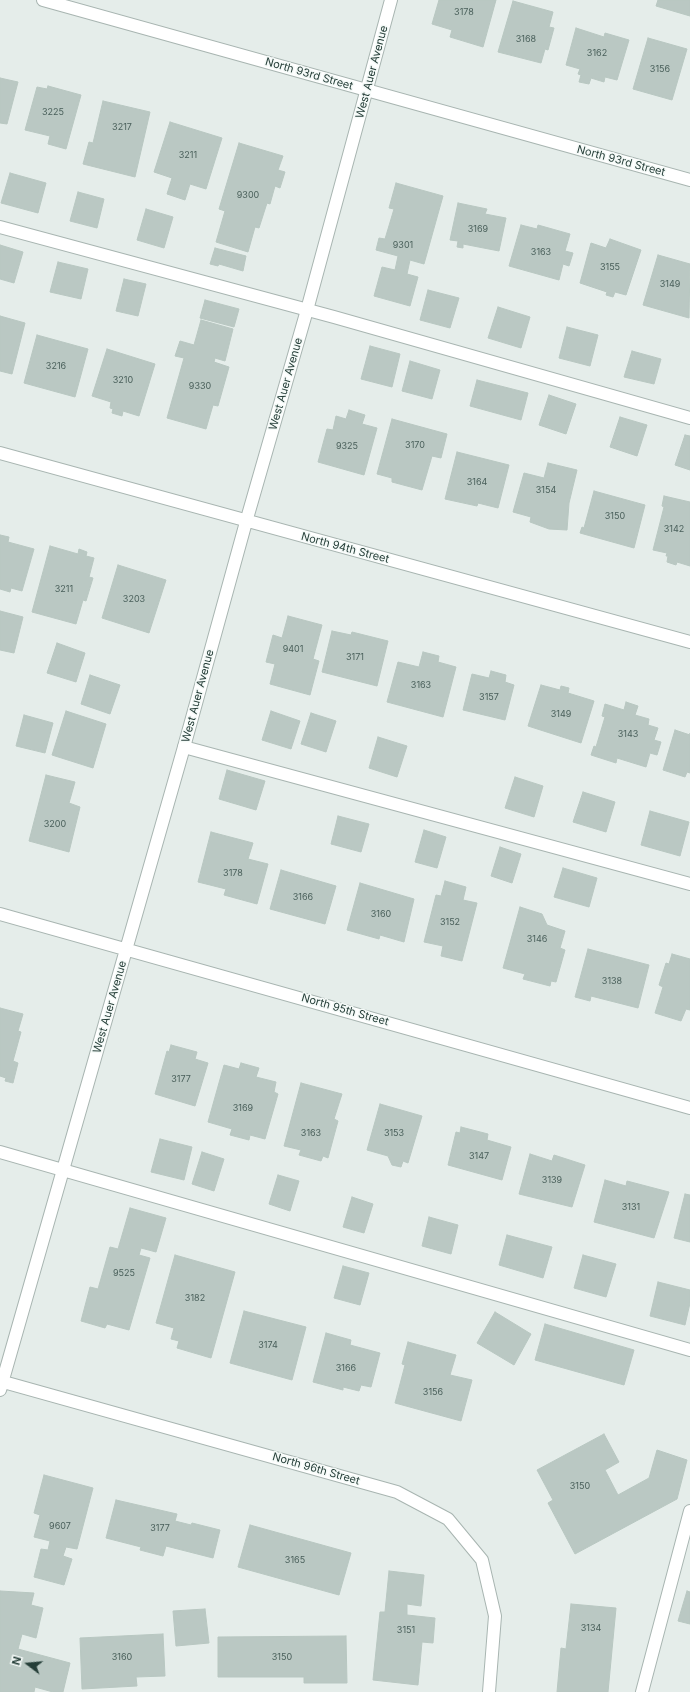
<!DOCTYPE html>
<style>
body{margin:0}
#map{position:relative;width:690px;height:1692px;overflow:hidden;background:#e5edea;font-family:Inter,sans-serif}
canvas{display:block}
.north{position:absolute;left:8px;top:1644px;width:40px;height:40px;-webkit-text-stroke:3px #f5faf8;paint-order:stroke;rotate:286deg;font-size:11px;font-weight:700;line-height:16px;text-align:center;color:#253e38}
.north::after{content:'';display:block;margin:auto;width:14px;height:18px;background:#253e38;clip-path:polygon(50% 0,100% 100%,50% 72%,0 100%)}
</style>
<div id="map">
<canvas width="690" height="1692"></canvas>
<div class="north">N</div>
</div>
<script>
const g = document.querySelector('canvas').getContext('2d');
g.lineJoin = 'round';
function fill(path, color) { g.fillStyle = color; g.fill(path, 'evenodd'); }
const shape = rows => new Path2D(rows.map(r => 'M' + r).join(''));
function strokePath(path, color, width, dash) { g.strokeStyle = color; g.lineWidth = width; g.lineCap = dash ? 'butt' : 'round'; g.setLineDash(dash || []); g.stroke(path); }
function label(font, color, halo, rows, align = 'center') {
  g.font = font + ' Inter,sans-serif'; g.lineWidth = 3; g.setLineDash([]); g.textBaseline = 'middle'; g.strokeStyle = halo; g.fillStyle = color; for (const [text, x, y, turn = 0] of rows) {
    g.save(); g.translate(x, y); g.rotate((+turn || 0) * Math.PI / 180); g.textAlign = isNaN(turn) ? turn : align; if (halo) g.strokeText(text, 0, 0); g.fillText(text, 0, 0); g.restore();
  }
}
const building = shape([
 [439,0,496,0,483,47,450,37,452,30,432,24,439,0],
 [658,0,690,0,690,16,656,6,658,0],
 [513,1,553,12,549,27,554,28,548,50,545,49,541,63,498,52,513,1],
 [576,28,604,37,605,33,629,40,617,80,605,77,604,82,591,78,589,84,579,82,581,75,578,74,580,69,566,65,576,28],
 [648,38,687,49,672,100,633,89,648,38],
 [0,78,18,82,7,124,0,123,0,78],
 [48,86,81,95,66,149,48,144,50,136,25,130,37,87,47,89,48,86],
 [103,101,150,112,135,177,83,164,89,142,93,143,103,101],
 [170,122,222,138,206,189,190,184,185,200,167,194,172,178,154,172,170,122],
 [239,143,283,156,278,170,285,172,280,188,275,186,270,204,267,203,259,228,255,227,248,252,216,242,225,211,219,209,239,143],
 [10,173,46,183,38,213,1,203,10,173],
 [396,183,443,196,424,264,410,260,407,274,418,277,410,306,374,296,382,267,395,270,398,256,376,250,379,238,385,239,394,209,389,208,396,183],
 [78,192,104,199,97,228,70,221,78,192],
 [458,203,487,209,485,214,506,218,499,251,463,244,463,248,457,247,458,241,450,240,458,203],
 [146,209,173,217,164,248,137,240,146,209],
 [521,225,537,229,538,225,570,234,565,251,573,253,569,266,563,264,559,280,509,266,521,225],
 [610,239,641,250,626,295,615,292,613,297,606,295,607,292,580,283,591,243,606,248,610,239],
 [0,245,23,252,14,283,0,279,0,245],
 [215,248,246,256,243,271,219,264,218,266,210,264,215,248],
 [658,255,690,264,689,318,643,305,658,255],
 [58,262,88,269,81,299,50,292,58,262],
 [124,279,146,284,138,316,116,311,124,279],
 [428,290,459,298,450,328,420,320,428,290],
 [205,300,239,309,234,327,200,318,205,300],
 [498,307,530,317,521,348,488,338,498,307],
 [0,316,25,323,12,374,0,371,0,316],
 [201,320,233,329,225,361,215,358,214,362,229,367,218,406,213,405,206,429,167,418,184,358,175,356,180,341,194,345,201,320],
 [567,327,598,335,590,366,559,358,567,327],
 [37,335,88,349,75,397,24,383,37,335],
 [370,346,400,354,392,387,361,379,370,346],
 [107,349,155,364,139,416,123,411,122,416,112,413,113,409,110,408,111,402,92,396,107,349],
 [632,351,661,359,654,384,624,377,632,351],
 [410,361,440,370,432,399,402,391,410,361],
 [477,380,528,393,521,420,470,406,477,380],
 [549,395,576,404,566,434,539,425,549,395],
 [349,410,365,415,362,424,377,428,364,475,318,462,327,429,333,430,336,416,346,419,349,410],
 [620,417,647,425,637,456,610,447,620,417],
 [392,419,447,434,441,458,432,456,422,490,392,482,392,478,377,474,392,419],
 [685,435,690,436,690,470,675,465,685,435],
 [457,452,509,465,498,508,478,503,477,506,445,499,457,452],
 [548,463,577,470,569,503,567,530,549,529,530,522,531,517,513,512,524,473,544,478,548,463],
 [594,491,645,505,634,548,580,533,582,527,584,528,594,491],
 [664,496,690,502,690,566,677,562,676,565,667,562,668,556,666,556,667,553,653,550,664,507,662,506,664,496],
 [0,535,9,537,8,542,34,549,22,591,11,588,10,592,0,589,0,535],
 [50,546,78,554,79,549,87,552,86,556,94,558,89,577,93,578,86,601,83,600,76,624,32,612,50,546],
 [118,565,166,580,149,633,102,618,118,565],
 [0,611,23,617,14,653,0,650,0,611],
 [288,616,322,625,313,659,319,661,310,695,270,684,275,664,266,662,273,635,282,638,288,616],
 [332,631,351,635,352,632,388,641,377,686,322,672,332,631],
 [57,643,85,653,76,682,47,673,57,643],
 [423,652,439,656,438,662,456,667,443,717,387,702,398,662,419,667,423,652],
 [491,671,506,675,505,682,514,685,505,720,463,710,472,674,489,678,491,671],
 [90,675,120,685,110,714,81,704,90,675],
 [541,685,560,690,561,686,569,688,568,693,594,701,581,743,528,726,541,685],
 [626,702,638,706,635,715,649,719,648,725,658,728,654,740,661,742,657,755,650,753,646,767,617,758,616,763,591,755,594,746,596,747,605,717,602,716,605,704,624,710,626,702],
 [66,711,106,724,93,768,52,755,66,711],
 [271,711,300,721,291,749,262,740,271,711],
 [311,713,336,721,326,752,301,744,311,713],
 [24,715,53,723,45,753,16,746,24,715],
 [675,730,690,735,690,733,690,773,687,772,685,777,663,770,675,730],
 [378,737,407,746,397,777,369,768,378,737],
 [227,770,265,781,256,810,219,799,227,770],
 [46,775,75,782,69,803,80,807,69,852,29,841,46,775],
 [515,777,543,786,534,817,505,808,515,777],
 [583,792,615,802,606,832,573,822,583,792],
 [650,811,689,822,680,856,641,845,650,811],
 [338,816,369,824,361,852,331,844,338,816],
 [424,830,446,837,437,868,415,862,424,830],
 [211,832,253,843,248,859,268,864,257,904,224,895,226,889,198,882,211,832],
 [500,847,521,854,512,883,491,876,500,847],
 [563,868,597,878,589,907,554,897,563,868],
 [281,870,336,886,325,924,270,909,281,870],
 [445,881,466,887,463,900,477,903,462,961,441,956,443,946,424,942,436,895,441,896,445,881],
 [360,883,414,899,404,942,380,935,379,939,347,930,360,883],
 [520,907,542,914,547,925,565,931,560,948,565,950,556,982,551,981,550,986,523,979,525,974,503,968,520,907],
 [588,949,649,965,638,1008,591,996,590,1001,575,997,588,949],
 [672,954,690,959,690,1010,686,1009,681,1021,655,1013,663,987,659,985,666,963,669,964,672,954],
 [0,1008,23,1014,18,1031,21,1032,13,1061,18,1063,13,1083,5,1081,6,1078,0,1076,0,1008],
 [171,1045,197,1052,195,1059,208,1063,195,1106,155,1094,167,1051,169,1052,171,1045],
 [241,1063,259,1068,256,1077,276,1082,274,1092,278,1094,265,1139,250,1135,249,1140,230,1135,232,1129,208,1122,224,1065,239,1069,241,1063],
 [301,1083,342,1094,334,1119,338,1121,328,1158,323,1156,321,1161,299,1155,301,1150,284,1146,301,1083],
 [380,1104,422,1116,408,1163,403,1161,401,1167,392,1165,388,1156,367,1150,380,1104],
 [461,1127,488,1134,487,1140,511,1147,502,1180,448,1165,456,1132,460,1133,461,1127],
 [160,1139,192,1147,184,1180,151,1172,160,1139],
 [202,1152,224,1159,214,1191,192,1184,202,1152],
 [530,1154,552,1161,554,1155,585,1165,572,1207,519,1194,530,1154],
 [278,1175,299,1181,290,1211,269,1204,278,1175],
 [605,1180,626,1186,627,1181,669,1192,654,1238,594,1222,605,1180],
 [685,1194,690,1195,690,1242,674,1238,685,1194],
 [352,1197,373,1204,364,1233,343,1227,352,1197],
 [130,1208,166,1218,156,1252,141,1248,139,1255,150,1258,129,1330,107,1324,105,1328,81,1321,90,1287,98,1289,110,1247,118,1249,130,1208],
 [429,1217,458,1225,451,1254,422,1246,429,1217],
 [507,1235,552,1247,543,1278,499,1265,507,1235],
 [175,1255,235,1272,211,1358,177,1348,179,1341,171,1339,174,1328,156,1323,175,1255],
 [583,1255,616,1264,606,1297,574,1288,583,1255],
 [343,1266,369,1273,360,1305,334,1298,343,1266],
 [658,1282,690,1290,690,1303,685,1325,650,1316,658,1282],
 [244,1311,306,1327,292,1380,230,1363,244,1311],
 [495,1312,531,1334,514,1365,477,1343,495,1312],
 [545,1324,634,1350,624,1385,535,1360,545,1324],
 [326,1333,351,1340,350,1345,380,1353,371,1387,361,1385,359,1391,343,1387,343,1390,313,1382,326,1333],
 [408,1342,456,1355,450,1375,472,1380,461,1421,395,1403,405,1365,402,1364,408,1342],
 [604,1434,619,1462,605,1470,618,1495,649,1478,657,1450,687,1460,677,1499,575,1554,548,1503,553,1500,537,1470,604,1434],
 [44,1475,93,1488,77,1549,66,1547,63,1556,72,1559,64,1585,34,1577,41,1549,48,1550,50,1541,34,1537,40,1515,34,1513,44,1475],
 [116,1500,177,1514,175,1521,191,1525,192,1523,220,1530,213,1558,166,1546,163,1556,140,1550,141,1547,106,1538,116,1500],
 [250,1525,351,1553,339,1595,238,1567,250,1525],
 [389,1571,424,1575,421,1606,407,1604,407,1615,435,1618,433,1643,422,1642,418,1685,373,1680,380,1612,385,1612,389,1571],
 [0,1591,34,1593,31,1605,43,1608,36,1638,22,1634,18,1649,70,1663,63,1692,53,1692,35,1687,34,1692,0,1692,0,1591],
 [687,1591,690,1592,690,1624,678,1621,687,1591],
 [571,1604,616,1608,608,1692,557,1692,561,1648,566,1649,571,1604],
 [205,1609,209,1643,176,1646,173,1611,205,1609],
 [163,1634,165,1676,136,1677,137,1686,82,1689,80,1638,163,1634],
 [346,1636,347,1683,304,1683,304,1677,218,1677,218,1637,346,1636]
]);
fill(building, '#bac8c3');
strokePath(building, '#b8c7c1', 1);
const lane = shape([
 [0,227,334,317,690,418],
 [184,747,690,884],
 [0,1152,690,1350],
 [642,1692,690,1511]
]);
const street = shape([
 [43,0,690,180],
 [0,453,690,642],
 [0,914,690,1108],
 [0,1381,397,1492,448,1519,482,1560,495,1616,489,1692],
 [0,1390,184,747,246,522,307,310,391,0]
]);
strokePath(lane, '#a8b5b1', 14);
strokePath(street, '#a8b5b1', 14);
strokePath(lane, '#fff', 12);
strokePath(street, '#fff', 12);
label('9px', '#4a605b', null, [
 ["3178",464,12],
 ["3168",526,39],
 ["3162",597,53],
 ["3156",660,69],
 ["3225",53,112],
 ["3217",122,127],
 ["3211",188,155],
 ["9300",248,195],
 ["3169",478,229],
 ["9301",403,245],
 ["3163",541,252],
 ["3155",610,267],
 ["3149",670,284],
 ["3216",56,366],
 ["3210",123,380],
 ["9330",200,386],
 ["3170",415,445],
 ["9325",347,446],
 ["3164",477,482],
 ["3154",546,490],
 ["3150",615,516],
 ["3142",674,529],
 ["3211",64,589],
 ["3203",134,599],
 ["9401",293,649],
 ["3171",355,657],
 ["3163",421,685],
 ["3157",489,697],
 ["3149",561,714],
 ["3143",628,734],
 ["3200",55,824],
 ["3178",233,873],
 ["3166",303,897],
 ["3160",381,914],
 ["3152",450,922],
 ["3146",537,939],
 ["3138",612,981],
 ["3177",181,1079],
 ["3169",243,1108],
 ["3163",311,1133],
 ["3153",394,1133],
 ["3147",479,1156],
 ["3139",552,1180],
 ["3131",631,1207],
 ["9525",124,1273],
 ["3182",195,1298],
 ["3174",268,1345],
 ["3166",346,1368],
 ["3156",433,1392],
 ["3150",580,1486],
 ["9607",60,1526],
 ["3177",160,1528],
 ["3165",295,1560],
 ["3134",591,1628],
 ["3151",406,1630],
 ["3160",122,1657],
 ["3150",282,1657]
]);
label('11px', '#253e38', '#f5faf8', [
 ["West Auer Avenue",372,72,-75],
 ["North 93rd Street",309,74,16],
 ["North 93rd Street",621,161,15],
 ["West Auer Avenue",286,384,-74],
 ["North 94th Street",345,548,15],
 ["West Auer Avenue",198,696,-75],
 ["West Auer Avenue",110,1007,-74],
 ["North 95th Street",345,1010,16],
 ["North 96th Street",316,1469,16]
]);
</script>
